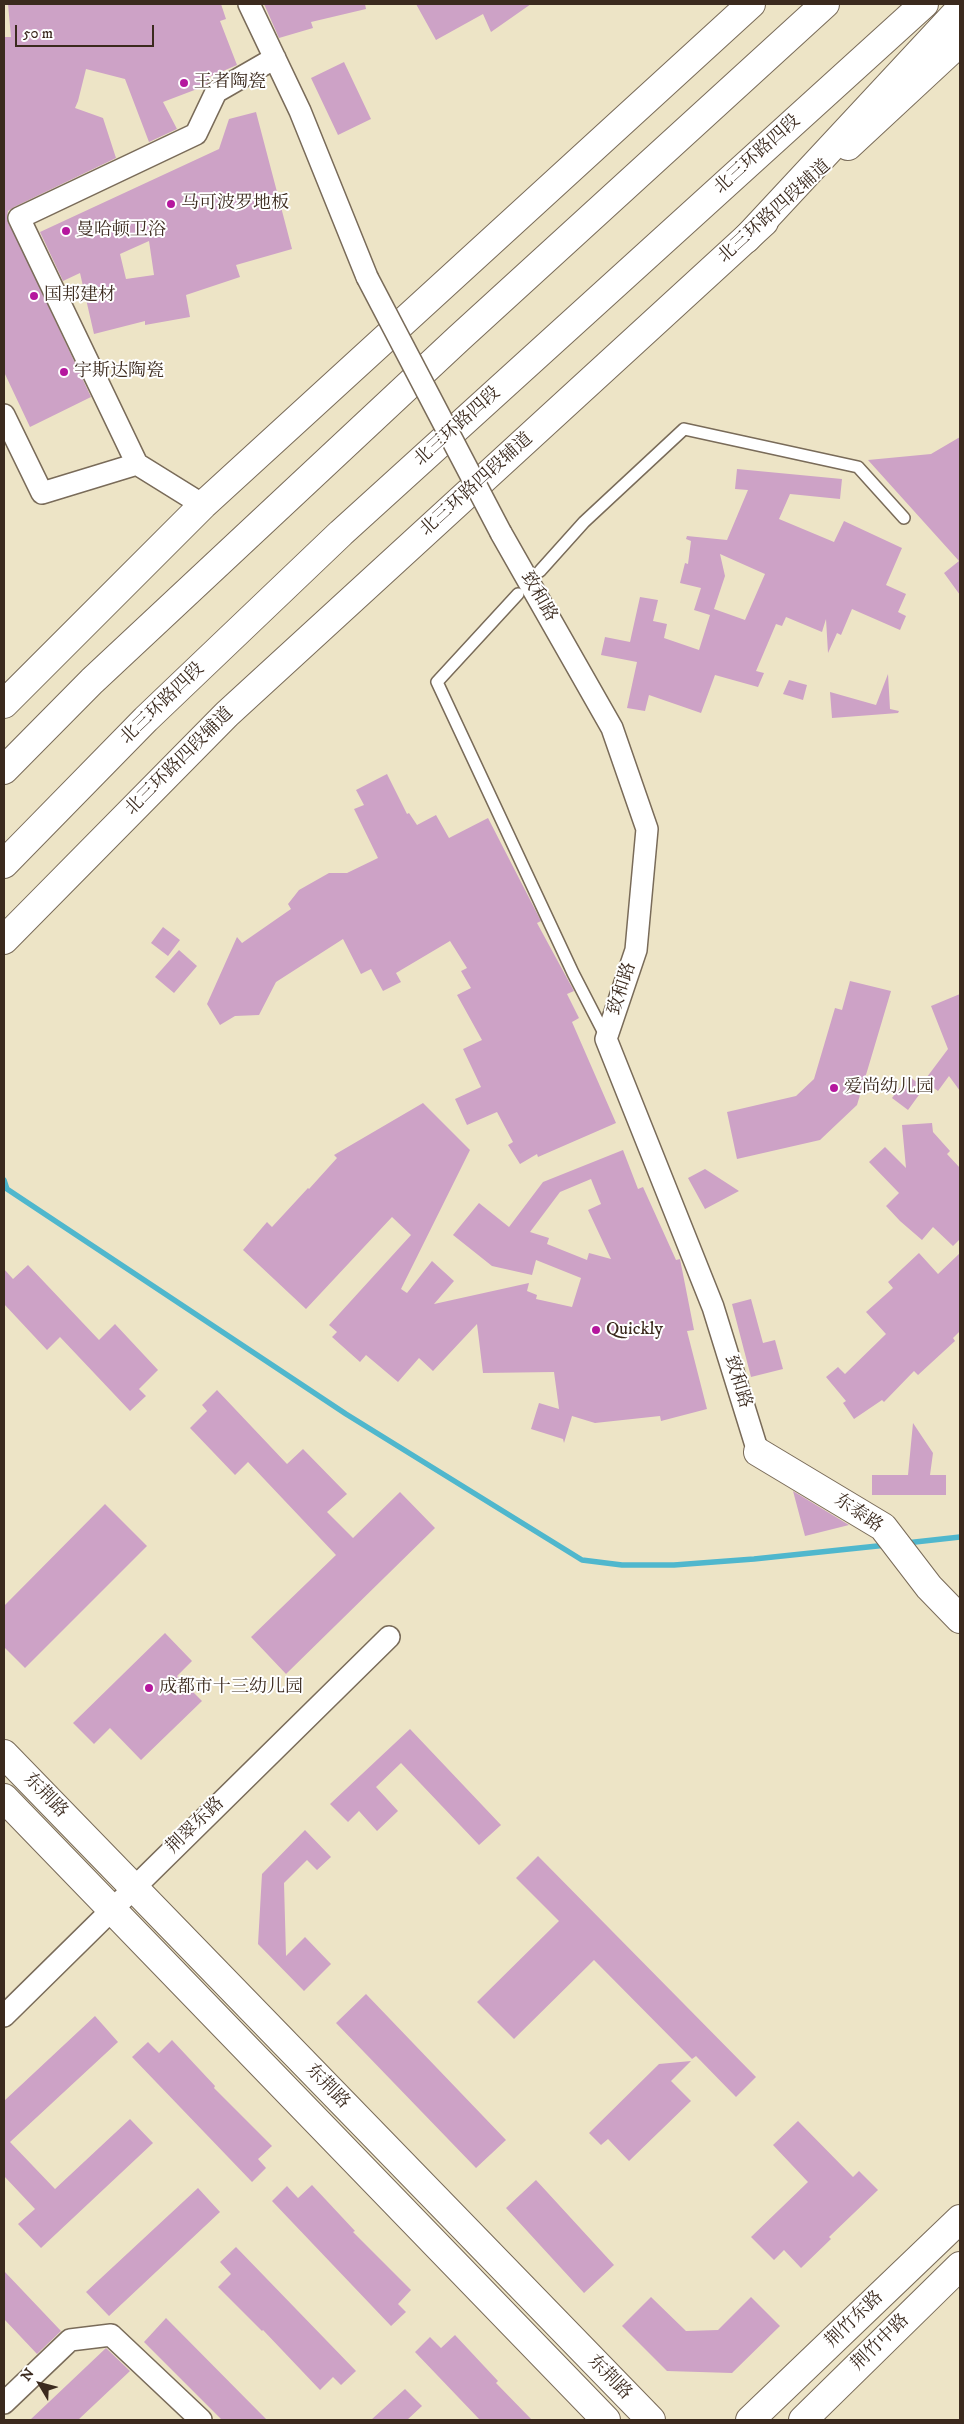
<!DOCTYPE html>
<meta charset="utf-8">
<style>
body{margin:0}
#map{position:relative;width:964px;height:2424px;overflow:hidden;background:#ede4c6;font-family:"IM FELL DW Pica",serif}
canvas{display:block}
.frame{position:absolute;inset:0;border:5px solid #3b2a1e;pointer-events:none}
.north{position:absolute;left:15px;top:2359px;width:50px;height:50px;-webkit-text-stroke:4px #fff;paint-order:stroke;rotate:307deg;font-size:14px;font-weight:700;line-height:20px;text-align:center;color:#3b2a1e}
.north::after{content:'';display:block;margin:auto;width:18px;height:22px;background:#3b2a1e;clip-path:polygon(50% 0,100% 100%,50% 72%,0 100%)}
.scale{position:absolute;left:15px;top:25px;width:139px;height:22px;box-sizing:border-box;border:2px solid #3b2a1e;border-top:0;padding-left:6px;font-size:15px;line-height:18px;white-space:nowrap;color:#3b2a1e;-webkit-text-stroke:4px #fff;paint-order:stroke}
</style>
<div id="map">
<canvas width="964" height="2424"></canvas>
<div class="frame"></div>
<div class="north">N</div>
<div class="scale">50 m</div>
</div>
<script>
const g = document.querySelector('canvas').getContext('2d');
g.lineJoin = 'round';
const shape = rows => new Path2D(rows.map(r => 'M' + r).join(''));
function strokePath(path, color, width, dash) { g.strokeStyle = color; g.lineWidth = width; g.lineCap = dash ? 'butt' : 'round'; g.setLineDash(dash || []); g.stroke(path); }
function fill(path, color) { g.fillStyle = color; g.fill(path, 'evenodd'); }
function label(font, color, halo, rows, align = 'center') {
  g.font = font + ' "IM FELL DW Pica","Noto Serif SC",serif'; g.lineWidth = 4; g.setLineDash([]); g.textBaseline = 'middle'; g.strokeStyle = halo; g.fillStyle = color; for (const [text, x, y, turn = 0] of rows) {
    g.save(); g.translate(x, y); g.rotate((+turn || 0) * Math.PI / 180); g.textAlign = isNaN(turn) ? turn : align; if (halo) g.strokeText(text, 0, 0); g.fillText(text, 0, 0); g.restore();
  }
}
strokePath(shape([
 [4,1180,7,1189,346,1414,582,1560,622,1565,674,1565,754,1559,887,1545],
 [906,1543,960,1537]
]), '#4fb7cd', 5.5);
fill(shape([
 [8,4,221,4,226,19,220,21,237,65,207,78,209,82,205,86,163,102,177,129,149,142,125,79,86,69,78,101,75,108,103,118,116,158,14,207,8,211,7,218,91,397,30,427,4,372,4,56,5,37,11,37],
 [264,4,365,4,366,9,311,22,313,28,279,38],
 [416,4,531,4,491,32,483,14,436,40],
 [344,62,371,119,338,135,311,78],
 [256,112,292,249,236,265,240,277,186,295,190,317,145,325,145,321,94,334,80,273,63,281,40,232,219,149,229,119],
 [149,241,154,275,126,279,120,254],
 [960,437,960,595,944,573,959,561,868,460,931,454],
 [737,469,842,479,840,499,790,494,779,519,834,542,844,521,902,548,886,585,906,594,898,612,906,616,900,630,852,609,841,635,837,633,828,653,826,619,822,632,786,617,782,626,776,624,756,671,764,673,758,687,715,675,701,713,649,695,645,711,627,708,637,662,601,655,605,637,630,642,640,597,658,600,653,621,667,624,664,638,699,650,710,615,694,610,701,588,680,583,685,563,688,564,691,541,686,539,687,536,727,540,748,490,735,489],
 [720,554,765,574,745,620,714,609,725,576],
 [888,674,890,709,899,711,898,713,832,718,830,692,876,705],
 [789,680,807,685,803,700,783,694],
 [387,774,407,814,409,813,417,825,436,815,449,838,488,818,541,921,537,923,574,991,567,994,579,1018,572,1022,616,1123,538,1157,537,1154,520,1164,508,1145,513,1142,497,1112,467,1125,455,1099,481,1087,463,1049,482,1040,457,995,471,988,461,971,467,968,450,941,396,973,401,982,383,991,371,969,361,974,343,939,276,982,259,1015,235,1016,220,1025,207,1004,237,937,242,943,291,909,288,904,299,890,329,873,347,873,378,858,354,809,364,805,356,790],
 [163,927,180,940,168,956,151,943],
 [179,950,197,966,174,993,155,977],
 [850,981,891,991,857,1105,820,1140,737,1159,727,1112,796,1096,814,1079,835,1008,842,1010],
 [960,994,960,1091,949,1076,938,1091,924,1081,948,1049,931,1006],
 [909,1076,924,1088,908,1110,892,1098],
 [423,1103,470,1150,401,1289,407,1293,432,1261,454,1281,434,1304,529,1283,527,1291,537,1295,536,1299,572,1307,581,1278,536,1260,532,1275,492,1266,453,1235,479,1203,509,1227,543,1182,623,1150,638,1189,643,1187,676,1260,680,1259,694,1330,687,1331,707,1409,661,1421,660,1416,595,1423,572,1416,564,1443,563,1439,531,1429,539,1403,559,1409,554,1372,483,1373,477,1324,433,1371,419,1358,398,1382,366,1355,360,1362,332,1337,337,1332,329,1325,411,1235,392,1217,306,1309,243,1250,267,1222,272,1227,308,1188,309,1189,337,1158,334,1155],
 [591,1179,601,1204,588,1210,611,1259,589,1253,587,1260,547,1244,549,1238,530,1232,560,1192],
 [932,1123,933,1132,950,1151,947,1154,960,1168,960,1239,953,1246,933,1227,922,1240,900,1221,886,1206,899,1193,869,1162,885,1147,906,1168,902,1125],
 [705,1169,739,1191,705,1209,688,1178],
 [919,1253,938,1274,960,1253,960,1331,953,1338,955,1341,918,1375,914,1371,884,1402,882,1400,854,1419,843,1403,846,1401,826,1377,838,1367,845,1374,886,1334,866,1312,893,1288,888,1282],
 [28,1265,99,1340,115,1324,158,1370,139,1389,146,1396,130,1411,60,1337,47,1350,4,1304,4,1269,13,1279],
 [751,1299,763,1343,775,1340,783,1369,751,1377,732,1304],
 [217,1390,287,1464,303,1449,347,1494,327,1512,353,1538,400,1492,435,1528,286,1674,251,1637,336,1555,248,1462,235,1475,190,1428,207,1411,202,1405],
 [913,1423,933,1453,930,1475,946,1475,946,1495,872,1495,872,1475,908,1475],
 [793,1491,849,1525,805,1536],
 [105,1504,147,1546,25,1668,4,1647,4,1606],
 [165,1633,192,1661,177,1676,202,1701,141,1760,110,1728,94,1744,73,1723],
 [410,1729,501,1825,479,1845,401,1763,376,1787,398,1811,377,1831,359,1811,348,1822,330,1804],
 [305,1830,331,1857,317,1870,307,1860,284,1883,286,1956,305,1937,331,1964,304,1991,258,1944,262,1874],
 [538,1856,756,2077,736,2097,696,2056,692,2059,594,1960,514,2039,477,2002,559,1921,516,1878],
 [366,1994,506,2140,476,2168,336,2023],
 [95,2016,118,2042,10,2142,55,2189,130,2119,153,2143,41,2248,18,2224,35,2209,4,2176,4,2101],
 [172,2040,215,2086,214,2088,272,2146,258,2159,266,2168,252,2182,132,2057,148,2042,159,2053],
 [691,2061,671,2081,691,2101,629,2161,608,2139,601,2145,589,2133,659,2064],
 [798,2121,853,2177,859,2171,878,2190,829,2237,831,2239,801,2268,784,2250,774,2260,751,2237,808,2182,773,2145],
 [536,2180,614,2265,584,2293,506,2208],
 [312,2185,355,2231,353,2232,411,2290,398,2304,406,2312,391,2326,272,2201,287,2186,298,2198],
 [198,2188,220,2212,109,2316,86,2292],
 [236,2247,356,2371,341,2385,333,2377,320,2390,263,2330,262,2331,218,2287,231,2274,220,2262],
 [4,2271,61,2331,37,2354,4,2319],
 [651,2297,686,2331,718,2330,751,2297,780,2326,732,2373,667,2371,622,2326],
 [166,2318,267,2420,222,2420,144,2342],
 [455,2335,498,2381,496,2383,532,2420,480,2420,415,2352,430,2337,441,2348],
 [106,2348,130,2371,78,2420,30,2420],
 [405,2389,422,2406,407,2420,371,2420]
]), '#cda2c6');
const service = shape([
 [540,571,584,522,684,429,858,467,904,518],
 [518,594,437,682,573,973,606,1037]
]);
const minor = shape([
 [249,4,300,111,367,277],
 [4,415,42,493,137,464,203,505],
 [137,464,19,218,196,134,216,92,275,58],
 [501,533,612,728,647,829,636,950,606,1039,713,1307,758,1452],
 [4,2016,389,1637],
 [4,2403,70,2340,111,2335,201,2420]
]);
const tertiary = shape([
 [758,1452,883,1527,929,1587,960,1619],
 [4,1754,651,2420],
 [4,1798,606,2420]
]);
const secondary = shape([
 [848,146,960,42],
 [4,704,203,505,751,4],
 [4,940,227,714,764,222],
 [750,2420,960,2219],
 [803,2420,960,2266]
]);
const trunk = shape([
 [746,239,960,9],
 [4,770,92,681,458,339,825,4],
 [4,864,146,719,341,533,924,4]
]);
strokePath(service, '#796b59', 14);
strokePath(minor, '#796b59', 24);
strokePath(tertiary, '#796b59', 30);
strokePath(secondary, '#796b59', 30);
strokePath(trunk, '#796b59', 30);
strokePath(service, '#fff', 11);
strokePath(minor, '#fff', 21);
strokePath(tertiary, '#fff', 28);
strokePath(secondary, '#fff', 28);
strokePath(trunk, '#fff', 28);
const minorBridge = shape([
 [367,277,501,533]
]);
strokePath(minorBridge, '#796b59', 24, []);
strokePath(minorBridge, '#fff', 21);
for (const [x, y, r, color] of [
 [184,83,5,"#b5179e"],
 [171,204,5,"#b5179e"],
 [66,231,5,"#b5179e"],
 [34,296,5,"#b5179e"],
 [64,372,5,"#b5179e"],
 [834,1088,5,"#b5179e"],
 [596,1330,5,"#b5179e"],
 [149,1688,5,"#b5179e"]
]) { const dot = new Path2D(); dot.arc(x, y, r, 0, 2 * Math.PI); g.fillStyle = color; g.fill(dot); strokePath(dot, '#fff', 2); }
label('18px', '#3b2a1e', '#fff', [
 ["王者陶瓷",194,83],
 ["马可波罗地板",181,204],
 ["曼哈顿卫浴",76,231],
 ["国邦建材",44,296],
 ["宇斯达陶瓷",74,372],
 ["爱尚幼儿园",844,1088],
 ["Quickly",606,1330],
 ["成都市十三幼儿园",159,1688]
], 'left');
label('18px', '#3b2a1e', '#fff', [
 ["北三环路四段",758,155,-42],
 ["北三环路四段辅道",775,212,-42],
 ["北三环路四段",458,427,-42],
 ["北三环路四段辅道",477,485,-42],
 ["致和路",538,597,60],
 ["北三环路四段",163,704,-44],
 ["北三环路四段辅道",180,762,-45],
 ["致和路",623,989,-72],
 ["致和路",737,1382,73],
 ["东泰路",858,1514,34],
 ["东荆路",45,1796,46],
 ["荆翠东路",196,1826,-44],
 ["东荆路",327,2087,46],
 ["荆竹东路",855,2320,-44],
 ["荆竹中路",881,2343,-44],
 ["东荆路",609,2378,46]
]);
</script>
